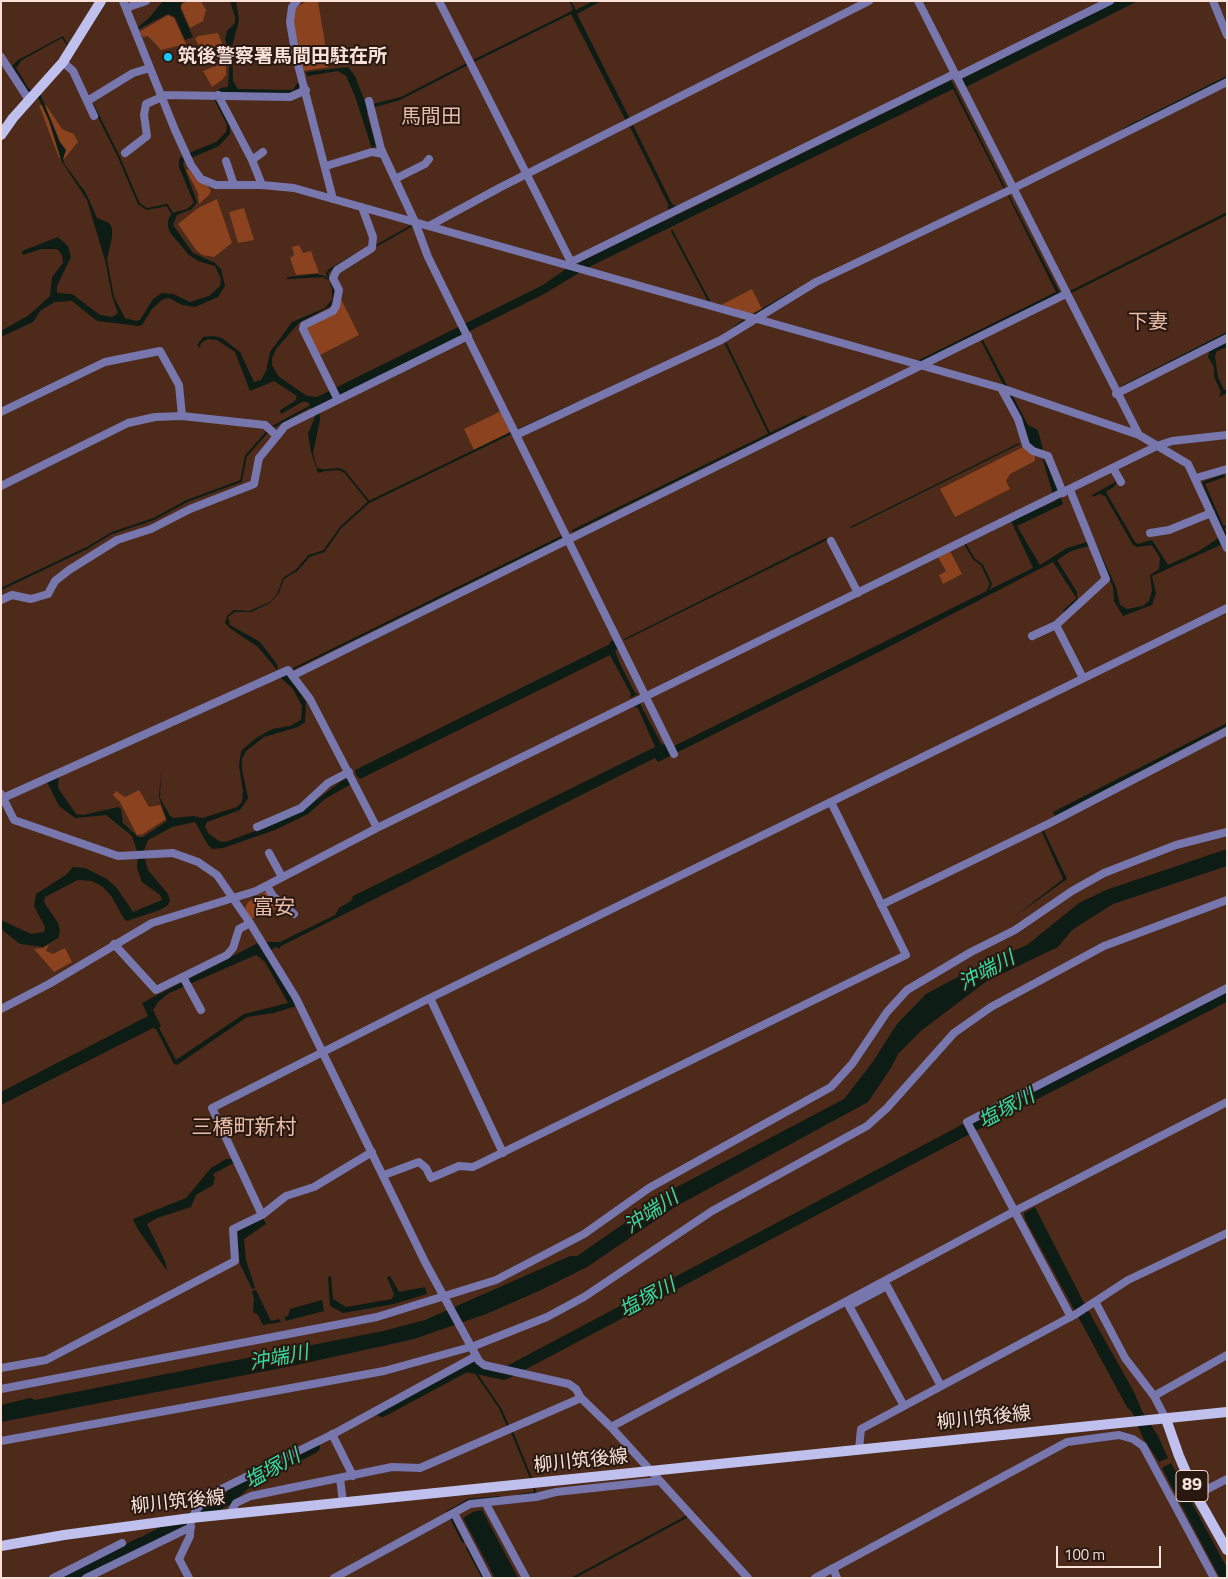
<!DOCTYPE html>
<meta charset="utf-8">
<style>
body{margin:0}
#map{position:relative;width:1228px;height:1579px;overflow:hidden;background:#4d2a1a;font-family:"Titillium Web",sans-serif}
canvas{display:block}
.frame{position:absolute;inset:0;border:2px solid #f9e1d7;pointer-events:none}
.scale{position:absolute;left:1056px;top:1546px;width:105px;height:22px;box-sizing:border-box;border:2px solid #f9e1d7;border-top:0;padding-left:6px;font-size:15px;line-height:18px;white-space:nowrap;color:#f9e1d7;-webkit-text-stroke:4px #281810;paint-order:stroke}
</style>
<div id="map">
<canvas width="1228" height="1579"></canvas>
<div class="frame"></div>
<div class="scale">100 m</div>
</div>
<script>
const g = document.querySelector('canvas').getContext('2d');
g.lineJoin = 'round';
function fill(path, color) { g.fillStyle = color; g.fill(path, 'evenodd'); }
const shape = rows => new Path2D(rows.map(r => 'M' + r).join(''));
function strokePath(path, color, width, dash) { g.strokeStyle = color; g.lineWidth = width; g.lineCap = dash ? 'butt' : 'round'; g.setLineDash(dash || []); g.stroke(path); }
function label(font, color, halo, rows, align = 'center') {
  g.font = font + ' "Titillium Web","Noto Sans JP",sans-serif'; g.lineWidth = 4; g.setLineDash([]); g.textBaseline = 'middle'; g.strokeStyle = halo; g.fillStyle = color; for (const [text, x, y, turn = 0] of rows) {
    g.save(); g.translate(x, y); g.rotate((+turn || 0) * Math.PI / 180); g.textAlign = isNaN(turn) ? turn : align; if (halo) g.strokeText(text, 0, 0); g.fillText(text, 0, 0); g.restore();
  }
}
fill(shape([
 [188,1,201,1,206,10,203,21,190,28,180,5],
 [307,1,318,1,329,67,303,71,295,36,293,15,297,7],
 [168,15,174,18,186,44,161,50,148,36,143,37,139,32],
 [218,33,226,55,226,75,222,80,212,87,203,71,218,65,216,54,211,54,209,50,201,49,195,39,198,36],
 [39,105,46,105,62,129,74,134,78,142,64,159,59,158],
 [188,169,200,182,207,185,211,191,209,195,199,204,198,193,186,170],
 [217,199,232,243,214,257,202,255,196,250,178,224,198,208],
 [244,208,254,240,238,243,229,212],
 [299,245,303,253,311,251,319,273,296,275,290,258,294,255,292,247],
 [752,289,762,309,751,314,721,305],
 [341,299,359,335,320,355,305,327,331,314],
 [501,411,511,432,474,450,464,429],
 [1023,447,1035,456,1035,461,1010,474,1006,481,1010,489,955,517,940,489],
 [950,551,962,574,943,584,939,575,946,571,938,557],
 [139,790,149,807,160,805,166,819,143,834,137,835,120,802,113,795,116,791,125,797],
 [268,890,280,907,251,919,245,908,248,902],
 [49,944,46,951,53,954,65,948,72,962,54,972,34,949,43,948]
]), '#8a421f');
fill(shape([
 [163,1,183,1,180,8,193,37,185,40,175,17,168,14,137,30,138,27,149,18],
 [230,1,236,1,239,20,232,47,233,81,238,89,293,90,297,83,300,84,299,89,291,94,213,93,221,88,228,87,230,55,225,39,227,31,235,23,235,17],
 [569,1,571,1,576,10,593,1,601,1,577,14,630,119,626,121,571,14,474,62,473,60,570,12,573,9],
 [1115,1,1138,1,966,87,962,79],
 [63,36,74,55,62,38,22,60,16,68,29,89,36,91,41,96,60,142,66,150,63,159,65,165,86,193,97,218,109,223,112,228,112,238,107,259,114,297,125,318,136,321,140,320,153,299,162,293,173,294,190,302,209,296,220,286,221,279,215,266,198,261,189,255,171,234,168,227,168,220,172,213,187,209,194,203,179,167,179,159,182,156,184,160,183,164,197,202,192,209,177,215,173,225,193,253,215,263,221,269,225,286,218,297,195,307,182,305,169,298,163,299,152,309,142,325,139,326,97,321,72,301,55,302,41,310,33,322,1,337,1,331,29,315,50,296,52,277,63,263,62,255,57,249,41,249,23,255,22,251,58,237,68,246,71,257,57,286,57,293,72,294,100,315,112,317,118,313,112,296,106,264,87,200,61,160,49,121,39,99,28,91,12,66,18,60],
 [467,63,468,65,400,100,368,109,367,114,376,145,372,149,355,96,346,76,338,71,307,76,306,72,348,67,355,76,365,102,373,104,401,97],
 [951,80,1006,189,1004,189,953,89,587,268,544,294,319,406,320,420,313,453,317,468,327,470,326,471,318,473,311,452,308,434,317,412,312,410,308,402,302,402,281,414,280,410,295,401,297,396,274,381,250,391,235,352,217,340,208,339,201,343,200,348,197,345,203,337,213,336,222,338,240,352,254,382,261,380,266,371,270,352,292,322,325,308,332,299,332,288,329,281,323,277,290,279,287,279,287,277,316,274,325,276,335,289,331,306,299,323,276,349,272,358,272,365,278,376,307,396,317,397,543,285,577,261,675,216,672,209,669,210,667,207,669,206,630,127,633,125,672,204,677,207,673,209,677,215],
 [214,99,217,99,230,125,230,134,219,146,191,158,189,153,216,142,226,132,227,125],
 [1009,195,1060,293,920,362,919,360,1056,292,1008,196],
 [1227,212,1227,215,1071,293,1070,291],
 [983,340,1028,425,1038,430,1043,449,1041,450,1031,447,1027,441,1021,420,981,341],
 [1227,342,1227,347,1217,351,1215,356,1218,377,1224,390,1227,390,1227,393,1219,397,1221,392,1214,377,1214,367,1208,357,1210,351],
 [806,415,807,417,573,532,572,530],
 [1019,443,1020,444,851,528,850,527],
 [1042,457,1050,469,1063,504,1017,526,1040,565,1067,548,1087,542,1089,546,1071,551,1057,560,1077,592,1077,599,1053,562,875,654,658,762,655,758,281,946,279,949,276,947,269,951,296,1006,274,1013,247,1017,177,1065,174,1064,156,1029,153,1028,1,1105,1,1092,148,1016,142,1003,258,943,262,945,268,942,280,942,335,915,339,908,351,901,353,896,655,747,638,708,634,707,641,703,641,706,662,745,665,744,668,749,1033,568,1011,521,1055,501],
 [256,955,265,962,288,1003,244,1014,176,1060,159,1028,161,1026,153,1010,158,1002,169,993],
 [1224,474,1225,477,1205,484,1227,534,1227,542,1152,576,1156,593,1152,605,1123,616,1114,601,1113,587,1096,547,1097,546,1116,587,1120,605,1127,609,1143,606,1149,601,1152,591,1150,575,1159,569,1160,558,1152,545,1138,547,1133,545,1105,496,1099,494,1093,497,1092,495,1117,481,1115,486,1106,492,1135,542,1138,544,1152,540,1168,565,1199,551,1223,535,1202,482],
 [561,536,562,538,293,670,293,668],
 [826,538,827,540,625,640,624,639],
 [295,570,297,571,284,579,279,593,270,603,251,612,235,612,228,617,230,625,260,642,277,664,278,671,258,647,231,629,225,623,227,616,234,610,249,611,270,602,277,594,283,578],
 [613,640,618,649,615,651,621,666,635,693,638,694,630,698,631,694,610,655,360,779,356,775,355,770,610,644,610,642],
 [286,673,306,702,305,722,298,727,264,737,246,751,242,759,242,769,248,798,240,810,207,822,205,826,208,833,219,841,225,842,269,826,303,810,343,780,348,778,351,784,325,799,308,814,275,830,223,848,212,849,208,845,195,822,172,827,148,840,143,853,148,870,168,894,170,901,167,906,160,910,127,921,124,919,112,897,103,887,92,881,78,880,45,897,44,902,58,923,60,931,58,938,43,947,20,944,1,929,1,920,31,934,44,932,45,927,34,906,36,894,66,875,73,867,85,868,107,879,116,887,133,912,162,900,160,895,142,882,137,868,138,854,132,836,106,815,75,818,59,806,47,782,59,775,58,788,76,814,83,815,118,807,121,809,123,823,138,837,143,837,167,821,159,797,161,770,160,798,170,816,173,818,193,816,203,818,237,807,242,802,243,791,239,766,241,751,256,738,272,729,290,726,301,720,302,706,293,689,279,676],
 [1227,723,1227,726,1055,816,1053,812],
 [1043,829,1067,879,1014,917,1063,879,1041,830],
 [1227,849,1227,866,1113,904,1072,930,1058,947,987,981,922,1030,898,1054,891,1068,868,1102,675,1207,587,1267,539,1291,486,1314,414,1339,292,1366,1,1422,1,1405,30,1398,35,1400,383,1331,425,1320,570,1256,577,1256,677,1187,844,1099,872,1063,897,1024,926,994,980,965,1027,945,1079,903,1106,890],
 [226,1159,233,1159,235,1162,213,1174,215,1178,213,1185,196,1195,191,1207,157,1218,147,1224,165,1261,167,1271,137,1228,133,1219,186,1198,211,1168],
 [1035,1207,1084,1303,1134,1392,1142,1411,1158,1436,1168,1458,1159,1462,1143,1438,1132,1412,1127,1407,1025,1219,1024,1213],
 [263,1218,266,1224,244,1239,246,1260,255,1288,252,1289,240,1264,236,1232],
 [331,1276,333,1299,346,1307,392,1299,394,1294,387,1277,390,1276,399,1292,425,1287,427,1294,394,1304,343,1313,330,1306,328,1277],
 [256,1290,271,1321,279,1319,281,1322,263,1325,258,1315,253,1312,254,1299,252,1291],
 [322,1300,324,1311,286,1321,284,1317,288,1316,290,1309],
 [1171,1463,1192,1501,1194,1500,1192,1503,1227,1568,1227,1578,1220,1578,1165,1474,1162,1468],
 [482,1510,518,1578,495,1578,463,1518,473,1512],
 [161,1530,169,1535,79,1578,60,1578,138,1538]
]), '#0d1d16');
strokePath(shape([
 [92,103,118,155,139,204,147,209,167,205,172,213],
 [1124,129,1227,77],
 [672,231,709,301],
 [374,247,411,226],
 [329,279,327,273,331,269,351,257],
 [753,315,792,292],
 [735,327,747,318],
 [726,344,769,433],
 [1124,386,1227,333],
 [271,428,311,406],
 [516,431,575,404],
 [327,470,339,469,345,472,369,502],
 [1224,527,1227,526],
 [965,544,974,559,982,565,991,584,987,592],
 [296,571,309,556,324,551,341,527,369,502,511,433],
 [1,589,87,548,112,533,154,519,187,501,241,481,246,456,268,431],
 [1064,611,1077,599],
 [471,1366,500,1408,509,1428],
 [512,1432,531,1478],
 [519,1495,536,1493,534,1488],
 [447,1512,468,1500,500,1497],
 [451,1518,463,1542],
 [467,1548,483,1578],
 [573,1578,686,1517]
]), '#0d1d16', 2);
strokePath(shape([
 [382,1411,466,1366,504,1374,510,1371,974,1125,1227,995],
 [148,1540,228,1499,244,1484,314,1447]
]), '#0d1d16', 12);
strokePath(shape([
 [123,1,175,130,191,165,201,179,216,185,262,185,294,188,333,199,1001,388,1139,435,1188,464,1227,548],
 [297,1,292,7,290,22,296,57,333,199],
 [439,1,571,262,569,264],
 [918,1,1139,435],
 [1213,1,1227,35],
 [126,8,146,1],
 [1,57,29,100],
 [63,62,73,71,94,116],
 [956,77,1110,1],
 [162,95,290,97,306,90],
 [218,95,252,160,262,185],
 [89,100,133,73,150,68],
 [369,101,381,149,415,222,428,257,674,754],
 [125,153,147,136,144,115,146,104,162,97],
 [252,160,263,152],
 [226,161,234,185],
 [326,166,372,152,383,154],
 [395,179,425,164,429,159],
 [429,226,501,187,869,1],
 [571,262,954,74],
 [1001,388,1018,419,1026,445,1033,451,1048,456,1063,493],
 [1116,394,1227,338],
 [338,400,303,329,304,325,333,311,336,306,339,290,333,278,337,270,372,248,373,237,362,207],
 [1,412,105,362,160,351,179,385,182,416],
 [518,434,721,340,816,282,1012,189,1227,82],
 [277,436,285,426,468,336],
 [1113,468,1121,482],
 [1196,478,1227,469],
 [1,486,128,423,155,417,182,416,265,425,277,436,259,458,254,484,190,509,151,529,117,540,69,570,55,581,48,594,31,599,12,595,1,600],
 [1070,490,1106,579,1056,625,1083,678],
 [1150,533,1169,530,1211,513],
 [831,541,858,593],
 [1032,636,1056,625],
 [294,675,1066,294],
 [1,794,14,820,118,856,173,853,198,862,217,875,250,923,296,998,425,1262,479,1361,484,1365,569,1384,576,1389,581,1398,611,1427,748,1578],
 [3,798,288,670,310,699,377,828],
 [257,827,301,808,328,783,349,772],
 [269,853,282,877],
 [267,886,273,896,294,914],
 [881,905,1050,823,1227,731],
 [114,944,156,990,227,955,233,948,239,929,250,923],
 [183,977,201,1010],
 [430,998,503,1153],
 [1,1009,49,984,152,923,256,891,377,828,1157,446,1172,441,1227,435],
 [384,1175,419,1162,426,1168,431,1178,459,1166,473,1167,906,955,831,802],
 [262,1215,212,1108,430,998,1227,608],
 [1096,1303,1125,1358,1154,1396,1166,1419],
 [1071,1317,967,1122,1227,988],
 [1,1368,46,1360,235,1261,233,1229,262,1215,286,1196,314,1187,372,1152],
 [1,1389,377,1317,496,1280,584,1234,649,1188,831,1087,852,1064,887,1012,907,990,971,952,1015,930,1072,891,1104,873,1176,845,1227,832],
 [1154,1396,1227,1355],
 [904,1406,849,1306,887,1286,941,1386],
 [611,1427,1015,1211,1227,1102],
 [332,1434,353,1476],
 [1,1441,384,1371,474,1346,547,1317,584,1297,712,1211,867,1126,887,1108,954,1033,991,1007,1104,946,1227,900],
 [859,1449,861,1429,1076,1314,1128,1280,1227,1233],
 [340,1478,343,1503],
 [1196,1495,1227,1479],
 [486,1504,526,1578],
 [454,1513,488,1578],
 [229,1515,236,1503,251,1496,392,1467,420,1468,581,1398],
 [833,1568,837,1578],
 [53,1578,122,1543],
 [86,1578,191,1527],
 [189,1578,179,1559,190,1536,191,1518,207,1496,337,1432,476,1356],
 [334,1578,470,1504,536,1497,556,1492,658,1481],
 [815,1578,1067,1442,1119,1435,1133,1439,1143,1446,1214,1578]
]), '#7776ad', 8);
strokePath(shape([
 [1,135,13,118,63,62,101,1],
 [1166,1419,1179,1456,1196,1495,1227,1550],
 [1,1546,64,1535,191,1518,1227,1412]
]), '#bfc0ed', 10);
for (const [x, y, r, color] of [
 [168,57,5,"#18cafb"]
]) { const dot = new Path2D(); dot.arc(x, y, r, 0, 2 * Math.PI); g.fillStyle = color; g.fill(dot); strokePath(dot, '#281810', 2); }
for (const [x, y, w] of [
 [1192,1486,32]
]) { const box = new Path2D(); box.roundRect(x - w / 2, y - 15.5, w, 31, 4); g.fillStyle = '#281810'; g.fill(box); strokePath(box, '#f9e1d7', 1); }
label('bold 18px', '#f9e1d7', null, [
 ["89",1192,1486]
]);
label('bold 19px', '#f9e1d7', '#281810', [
 ["筑後警察署馬間田駐在所",178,57]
], 'left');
label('19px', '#f9e1d7', '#281810', [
 ["柳川筑後線",984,1419,-6],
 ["柳川筑後線",581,1462,-6],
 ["柳川筑後線",178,1503,-6]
]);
label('20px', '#eabdaa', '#281810', [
 ["馬間田",431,118],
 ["下妻",1148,323]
]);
label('italic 20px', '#34dda3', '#281810', [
 ["沖端川",987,972,-28],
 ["塩塚川",1007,1110,-28],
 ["沖端川",652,1213,-34],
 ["塩塚川",648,1299,-28],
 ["沖端川",279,1359,-11],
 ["塩塚川",273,1470,-29]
]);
label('21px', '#eabdaa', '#281810', [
 ["富安",274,909],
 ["三橋町新村",244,1129]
]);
</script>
